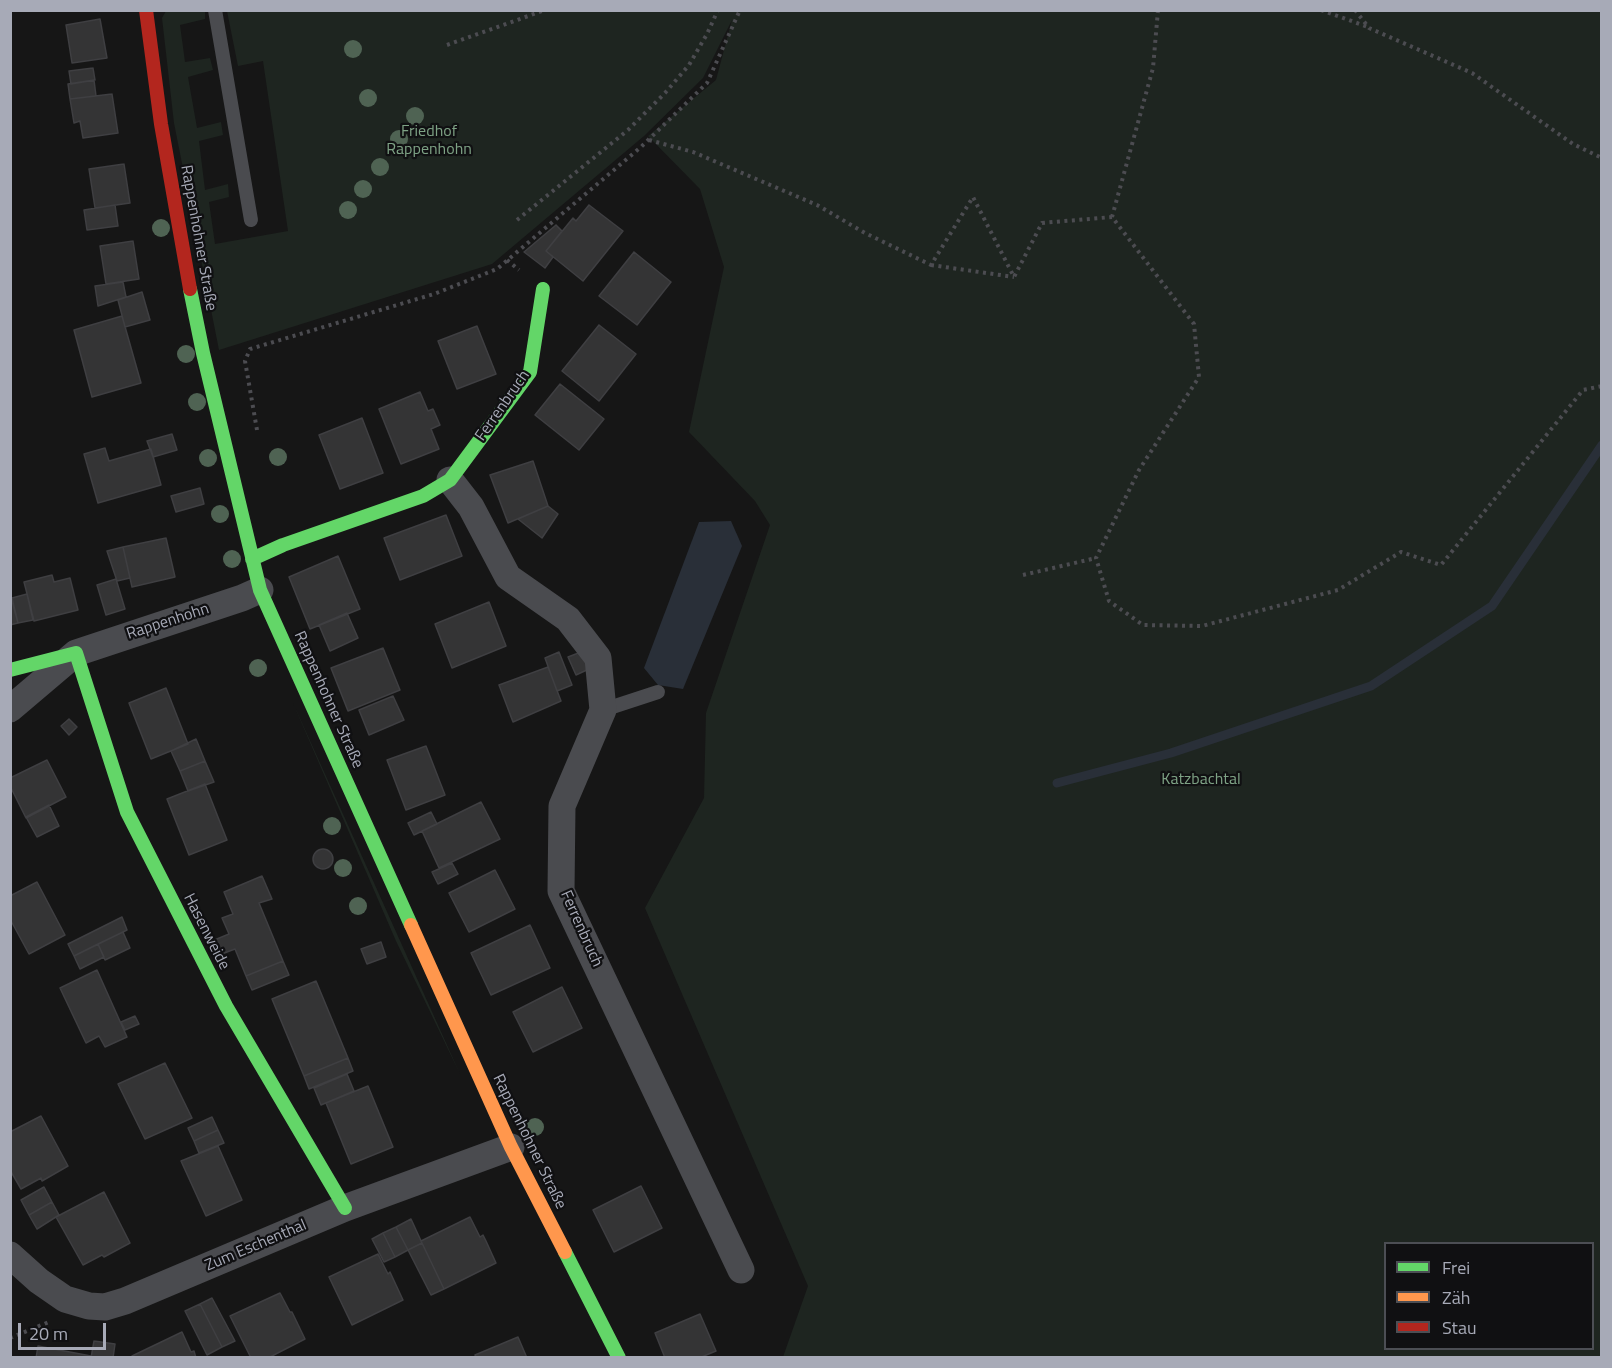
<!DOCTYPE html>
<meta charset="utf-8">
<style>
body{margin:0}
#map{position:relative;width:1612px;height:1368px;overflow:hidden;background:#161616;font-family:"Titillium Web",sans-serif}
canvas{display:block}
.frame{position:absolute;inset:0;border:12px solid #a7aab7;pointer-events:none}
.legend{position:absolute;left:1384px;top:1242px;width:210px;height:108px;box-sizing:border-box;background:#101012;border:2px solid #4c4e54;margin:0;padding:8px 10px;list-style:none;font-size:18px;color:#a7aab7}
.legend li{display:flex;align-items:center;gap:12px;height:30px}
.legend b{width:30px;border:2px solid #4c4e54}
.scale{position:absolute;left:18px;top:1323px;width:88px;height:27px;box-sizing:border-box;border:3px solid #a7aab7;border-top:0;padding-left:8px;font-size:18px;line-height:21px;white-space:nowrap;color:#a7aab7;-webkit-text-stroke:4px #101012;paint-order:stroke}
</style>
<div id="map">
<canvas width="1612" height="1368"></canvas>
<div class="frame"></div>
<ul class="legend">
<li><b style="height:8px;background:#63d668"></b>Frei</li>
<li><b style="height:8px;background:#ff974d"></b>Zäh</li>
<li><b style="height:8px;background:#b3261e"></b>Stau</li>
</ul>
<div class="scale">20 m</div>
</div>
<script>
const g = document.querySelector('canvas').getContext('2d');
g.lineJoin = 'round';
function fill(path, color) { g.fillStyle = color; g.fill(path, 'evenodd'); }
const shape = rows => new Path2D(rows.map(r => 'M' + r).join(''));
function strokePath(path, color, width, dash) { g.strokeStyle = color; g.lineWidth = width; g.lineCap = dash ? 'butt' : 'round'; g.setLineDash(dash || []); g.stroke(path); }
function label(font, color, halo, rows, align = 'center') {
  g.font = font + ' "Titillium Web",sans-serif'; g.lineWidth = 4.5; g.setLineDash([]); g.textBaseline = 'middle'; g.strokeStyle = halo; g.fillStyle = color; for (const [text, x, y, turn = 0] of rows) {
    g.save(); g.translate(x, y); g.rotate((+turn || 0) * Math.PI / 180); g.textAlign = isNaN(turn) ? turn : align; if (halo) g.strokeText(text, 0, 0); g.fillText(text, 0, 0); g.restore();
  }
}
fill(shape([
 [166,11,205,11,205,19,180,25,185,62,210,58,213,70,188,77,197,128,221,122,223,135,199,141,205,190,228,184,229,197,209,202,215,244,288,231,263,61,238,66,227,11,1601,11,1601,1357,783,1357,808,1286,645,908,704,798,706,713,770,525,755,501,689,432,724,267,700,189,648,136,716,80,732,20,703,78,644,136,492,264,219,350,174,123,162,18],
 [1386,1244,1592,1244,1592,1348,1386,1348],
 [293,703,460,1074,396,941]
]), '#1e2520');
fill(shape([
 [731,521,742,546,683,689,658,685,644,668,699,522]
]), '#292f38');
strokePath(shape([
 [1057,783,1171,753,1371,686,1492,606,1602,445]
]), '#292f38', 9);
const building = shape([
 [100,19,107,58,72,63,66,25,100,19],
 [93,68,95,80,71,84,69,71,93,68],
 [94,80,96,96,70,99,68,84,94,80],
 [112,94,118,133,83,138,80,121,74,123,70,99,112,94],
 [124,164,130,203,95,208,89,169,124,164],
 [115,205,118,226,87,230,84,210,115,205],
 [589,205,623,231,583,281,546,251,573,218,576,221,589,205],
 [556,225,562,231,546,251,553,257,545,268,524,252,556,225],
 [133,241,139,279,106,284,100,246,133,241],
 [634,252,671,282,637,325,599,296,634,252],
 [123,282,126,297,98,306,95,286,123,282],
 [142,292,150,320,125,327,118,300,142,292],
 [122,316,141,383,92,397,74,330,122,316],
 [599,325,636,354,599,401,562,371,599,325],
 [477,326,496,374,457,389,438,341,477,326],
 [560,384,604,419,579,450,535,415,560,384],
 [420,392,428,411,433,409,440,425,431,429,439,449,401,464,379,409,420,392],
 [362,418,383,473,340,489,319,435,362,418],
 [172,434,177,450,153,457,147,441,172,434],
 [105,448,109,461,151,449,161,485,98,503,84,454,105,448],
 [533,461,548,506,508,523,490,475,533,461],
 [200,488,204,504,176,512,171,496,200,488],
 [548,506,558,514,542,538,518,519,548,506],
 [446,515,462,556,400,580,384,538,446,515],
 [166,538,175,577,132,587,123,547,166,538],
 [123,547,130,578,117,581,107,551,123,547],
 [338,556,360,609,310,629,289,577,338,556],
 [52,575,54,582,70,578,78,610,34,621,24,582,52,575],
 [116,579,125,609,106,615,97,585,116,579],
 [27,594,33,620,18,623,12,598,27,594],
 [10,601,12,601,18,623,10,625,10,601],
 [489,602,506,646,452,668,435,624,489,602],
 [347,613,358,638,330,651,319,625,347,613],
 [383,648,400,690,348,711,331,668,383,648],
 [559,652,572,685,557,691,545,658,559,652],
 [581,652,589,669,576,675,568,657,581,652],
 [548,667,561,701,513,722,499,685,548,667],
 [166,688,188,744,151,759,129,703,166,688],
 [393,696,404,720,369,735,359,710,393,696],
 [69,719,77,727,69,735,61,726,69,719],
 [196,739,205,761,180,771,171,751,196,739],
 [426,746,445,795,406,810,387,760,426,746],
 [47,760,66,797,26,818,10,786,10,778,47,760],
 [205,761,214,782,188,791,180,771,205,761],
 [205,784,227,840,189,855,167,799,205,784],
 [481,802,500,839,439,868,422,831,481,802],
 [49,805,59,826,37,837,26,817,49,805],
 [431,812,437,824,414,835,408,823,431,812],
 '313 859a10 10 0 1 1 20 0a10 10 0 1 1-20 0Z',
 [452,863,458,874,438,884,432,872,452,863],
 [495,870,515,909,469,932,449,893,495,870],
 [262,876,272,899,259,903,283,961,246,976,235,949,219,955,212,941,229,934,222,918,233,914,224,892,262,876],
 [37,882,65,935,29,954,10,919,10,896,37,882],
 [122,917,127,930,74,956,68,944,122,917],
 [530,925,550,968,491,995,471,953,530,925],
 [123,932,130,948,105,960,98,944,123,932],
 [381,942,386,957,367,964,361,949,381,942],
 [98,944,104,957,80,969,74,956,98,944],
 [283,961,289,975,252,990,246,976,283,961],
 [97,970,127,1037,105,1047,99,1036,86,1043,60,988,97,970],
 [316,981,348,1058,304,1076,272,999,316,981],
 [562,987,582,1028,533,1052,513,1012,562,987],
 [135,1016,139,1024,125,1030,121,1022,135,1016],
 [348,1058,353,1071,309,1089,304,1076,348,1058],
 [165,1063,192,1118,145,1139,118,1084,165,1063],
 [347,1074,354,1091,321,1105,314,1088,347,1074],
 [368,1086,393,1147,351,1164,326,1103,368,1086],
 [41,1116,68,1166,42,1181,41,1178,21,1189,10,1170,10,1132,41,1116],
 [212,1117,218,1130,194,1141,188,1128,212,1117],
 [218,1130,224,1143,199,1153,194,1141,218,1130],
 [218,1146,242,1200,206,1216,181,1161,218,1146],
 [641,1186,662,1228,614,1252,593,1210,641,1186],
 [44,1187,52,1202,29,1215,21,1200,44,1187],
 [104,1192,130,1243,104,1257,102,1255,83,1265,56,1217,104,1192],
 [52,1202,59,1215,37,1229,29,1215,52,1202],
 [470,1217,480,1237,483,1235,486,1241,496,1263,444,1289,421,1241,470,1217],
 [411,1219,422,1243,408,1250,396,1227,411,1219],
 [396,1227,408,1250,395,1257,383,1233,396,1227],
 [383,1233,395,1257,384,1262,372,1239,383,1233],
 [422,1243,444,1289,431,1295,408,1250,422,1243],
 [378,1254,388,1274,390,1272,403,1300,352,1325,329,1277,378,1254],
 [280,1293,290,1312,292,1312,305,1339,268,1358,251,1358,230,1316,280,1293],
 [212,1298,235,1341,222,1347,200,1304,212,1298],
 [200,1304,222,1347,207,1355,185,1311,200,1304],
 [700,1314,716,1351,699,1358,665,1358,655,1333,700,1314],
 [182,1332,191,1352,194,1351,196,1358,133,1358,132,1356,182,1332],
 [518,1337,527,1358,476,1358,475,1355,518,1337],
 [94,1341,115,1344,113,1358,91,1358,94,1341],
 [38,1346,91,1356,91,1358,36,1358,38,1346]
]);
fill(building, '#343435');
strokePath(building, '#3f3f42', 1.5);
strokePath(shape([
 [1158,10,1153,68,1112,217,1194,324,1199,377,1139,470,1096,558,1109,601,1143,625,1202,626,1338,590,1401,552,1441,565,1583,390,1602,386],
 [1321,10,1368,27],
 [1355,10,1369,28,1472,73,1573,144,1602,158],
 [447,45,545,10],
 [649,140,693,152,817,205,865,233,931,265,973,197,1014,277,1042,223,1112,217],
 [517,220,628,130,665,93,689,65,707,34,718,10],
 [507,260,519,270],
 [931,265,1014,277],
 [257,430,245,361,250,349,434,294,497,269,641,147,707,83,740,10],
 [1023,575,1096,558],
 [10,1338,49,1322]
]), '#4c4c51', 4, [3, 4.5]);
strokePath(shape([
 [215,10,251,220],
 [603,710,658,692]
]), '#4a4b4f', 14);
strokePath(shape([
 [450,480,471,507,508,577,568,619,598,658,603,710,562,806,561,891,741,1270],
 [10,709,76,653,242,598,260,590],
 [10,1255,39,1281,65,1299,89,1306,105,1307,125,1301,345,1208,511,1147]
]), '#4a4b4f', 27);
strokePath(shape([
 [190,289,203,353,260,590,411,925],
 [252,559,283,545,423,496,450,480,530,372,543,289],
 [10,670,76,653,127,812,226,1006,345,1208],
 [565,1252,619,1358]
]), '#63d668', 14);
strokePath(shape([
 [411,925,511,1147,565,1252]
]), '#ff974d', 14);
strokePath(shape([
 [146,10,161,124,190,289]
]), '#b3261e', 14);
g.fillStyle = '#4f6353';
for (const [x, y] of [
 [353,49],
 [368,98],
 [415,116],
 [399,139],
 [380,167],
 [363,189],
 [348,210],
 [161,228],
 [186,354],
 [197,402],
 [278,457],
 [208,458],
 [220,514],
 [232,559],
 [258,668],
 [332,826],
 [343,868],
 [358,906],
 [535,1127]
]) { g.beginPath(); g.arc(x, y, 9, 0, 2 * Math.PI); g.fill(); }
label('16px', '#7ea285', '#101012', [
 ["Friedhof",429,132],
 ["Rappenhohn",429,150],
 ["Katzbachtal",1201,780]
]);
label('16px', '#a7aab7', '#101012', [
 ["Rappenhohner Straße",198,238,80],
 ["Ferrenbruch",503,406,-55],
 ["Rappenhohn",168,622,-18],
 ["Rappenhohner Straße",328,700,66],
 ["Ferrenbruch",581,929,66],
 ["Hasenweide",206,932,63],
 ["Rappenhohner Straße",529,1142,64],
 ["Zum Eschenthal",256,1246,-23]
]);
</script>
